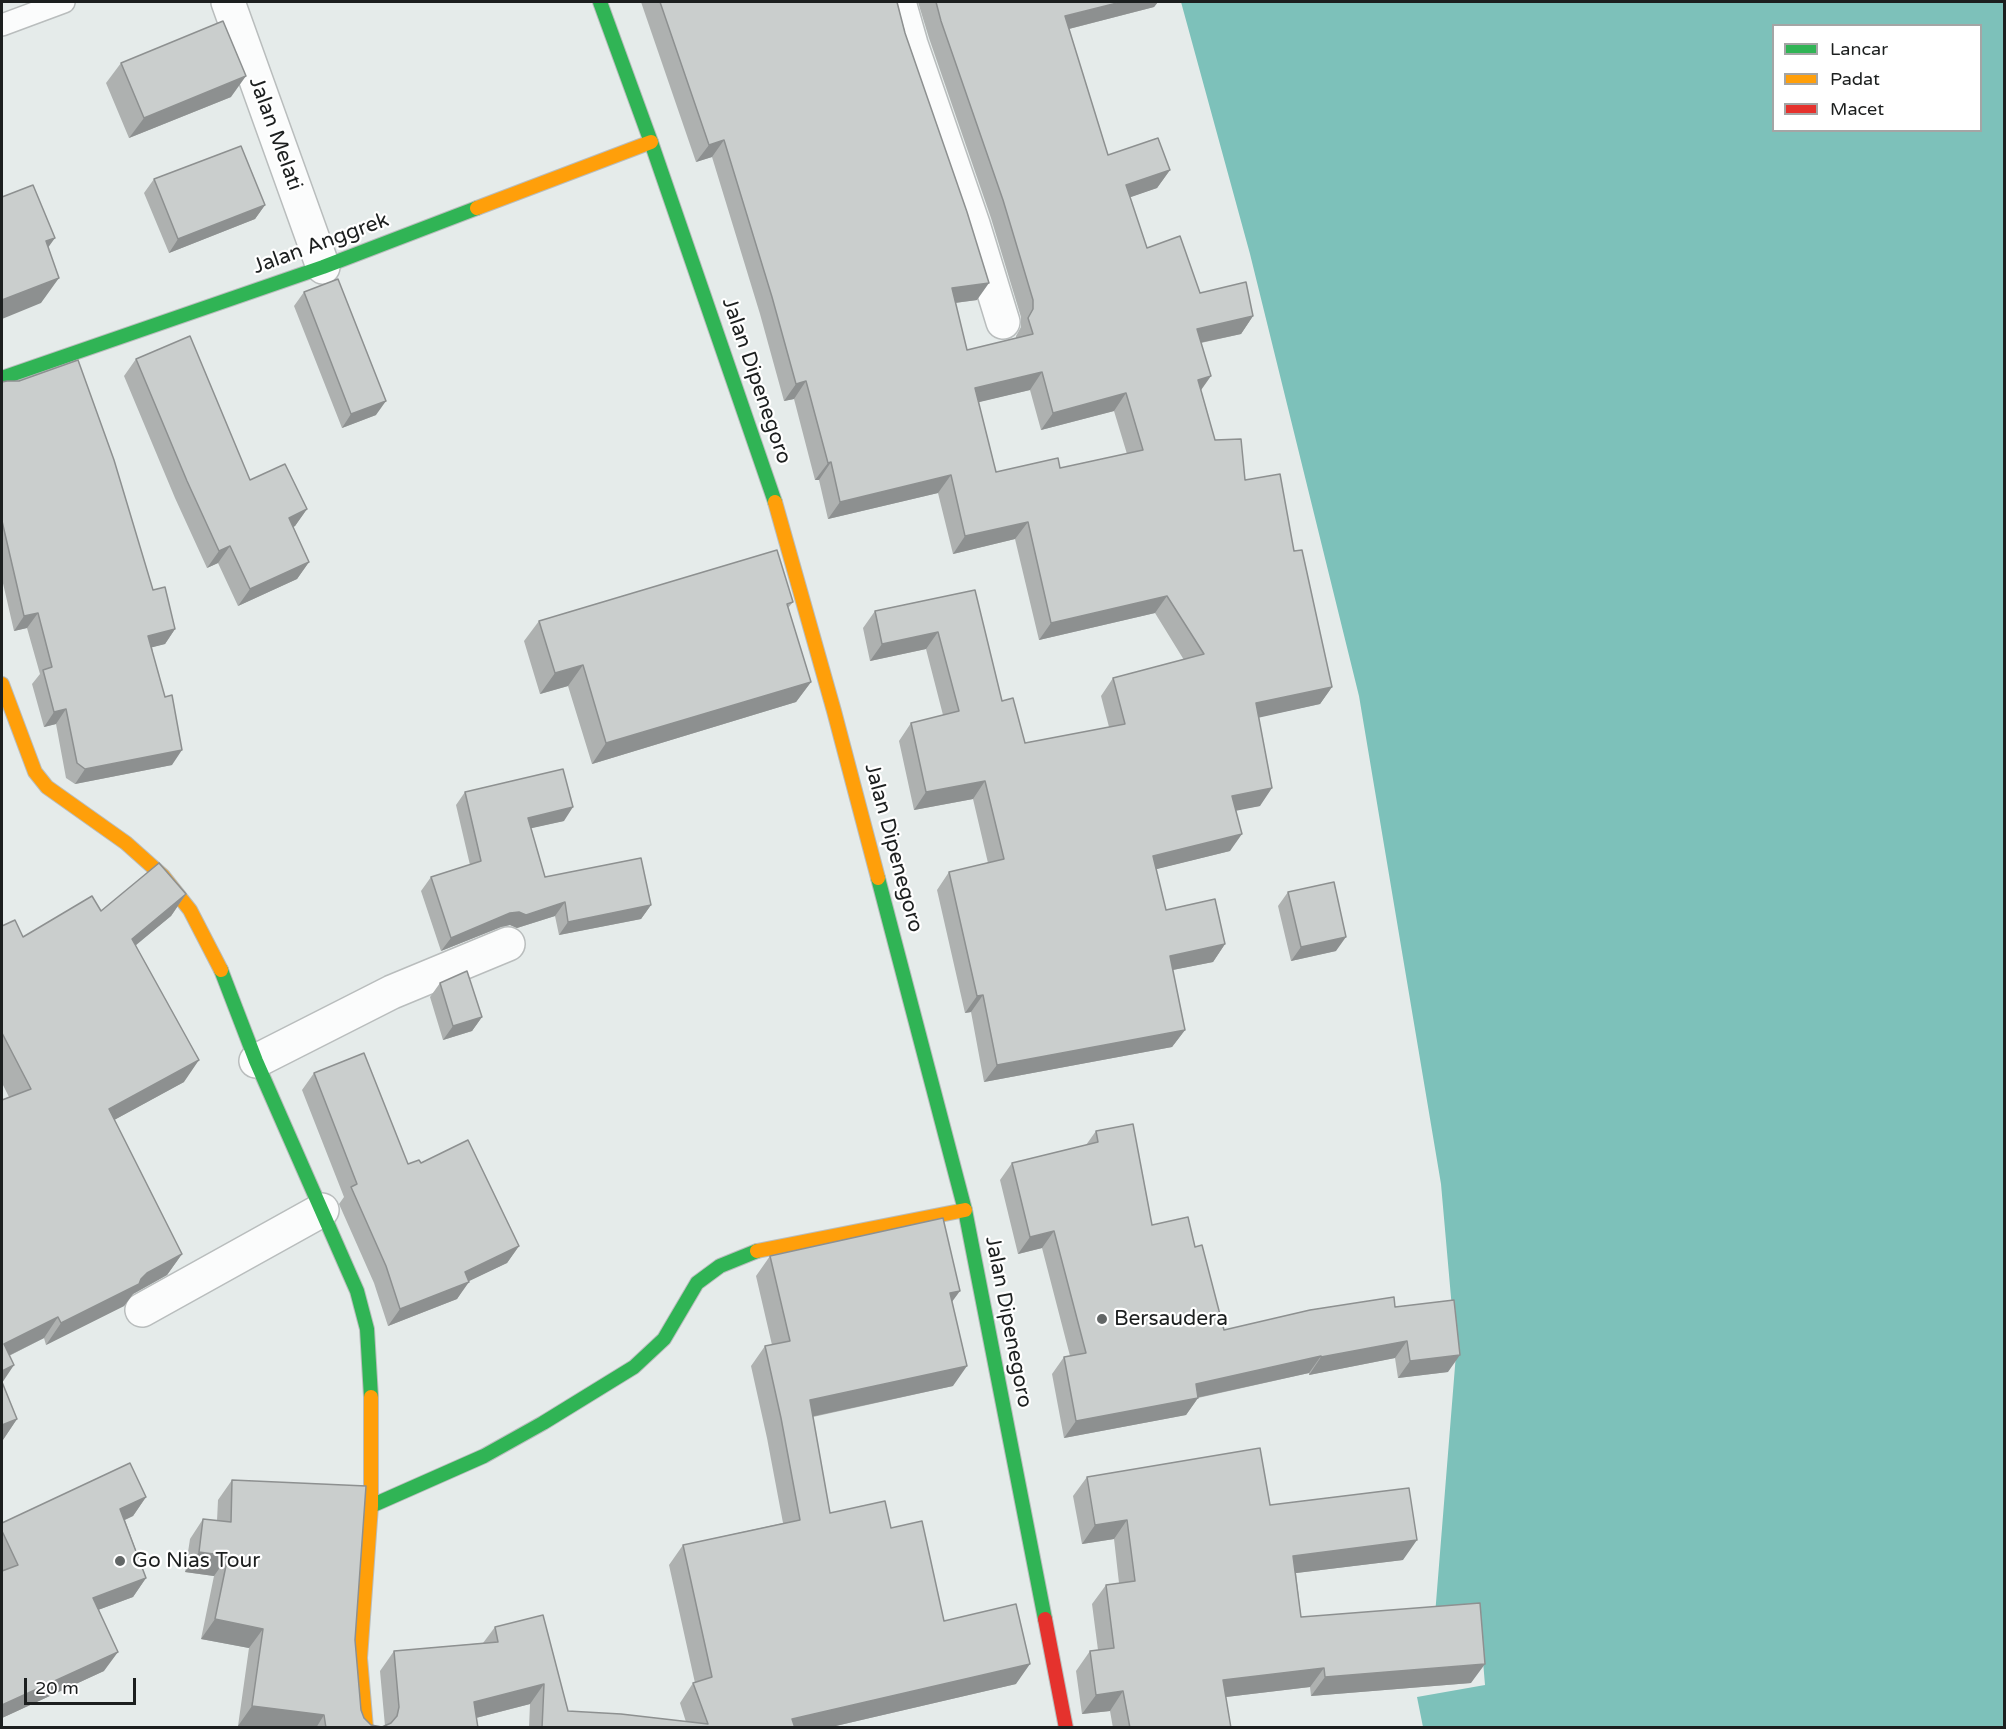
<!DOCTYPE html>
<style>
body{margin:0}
#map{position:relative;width:2006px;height:1729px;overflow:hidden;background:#e5ebea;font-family:"Varela Round",sans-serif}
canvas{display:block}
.frame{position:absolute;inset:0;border:3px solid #1c1f1f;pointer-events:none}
.legend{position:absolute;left:1772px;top:24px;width:210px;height:108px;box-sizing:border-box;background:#fff;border:2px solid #a4a5a5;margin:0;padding:8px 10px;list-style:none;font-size:18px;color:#1c1f1f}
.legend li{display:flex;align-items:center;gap:12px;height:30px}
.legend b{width:30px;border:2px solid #a4a5a5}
.scale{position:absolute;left:24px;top:1678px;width:112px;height:27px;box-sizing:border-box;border:3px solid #1c1f1f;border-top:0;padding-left:8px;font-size:18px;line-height:21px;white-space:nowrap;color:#1c1f1f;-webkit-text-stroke:4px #fff;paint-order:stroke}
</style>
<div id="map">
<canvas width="2006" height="1729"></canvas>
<div class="frame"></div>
<ul class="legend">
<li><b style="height:8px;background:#30b455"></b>Lancar</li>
<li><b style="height:8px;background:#ff9f0a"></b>Padat</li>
<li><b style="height:8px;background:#e5322d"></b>Macet</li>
</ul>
<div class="scale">20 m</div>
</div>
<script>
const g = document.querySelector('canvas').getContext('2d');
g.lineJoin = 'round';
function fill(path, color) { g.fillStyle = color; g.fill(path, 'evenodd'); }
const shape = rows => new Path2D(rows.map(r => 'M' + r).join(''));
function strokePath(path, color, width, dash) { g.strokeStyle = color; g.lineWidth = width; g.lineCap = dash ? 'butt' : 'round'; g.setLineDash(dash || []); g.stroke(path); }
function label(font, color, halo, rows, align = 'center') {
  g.font = font + ' "Varela Round",sans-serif'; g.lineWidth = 4.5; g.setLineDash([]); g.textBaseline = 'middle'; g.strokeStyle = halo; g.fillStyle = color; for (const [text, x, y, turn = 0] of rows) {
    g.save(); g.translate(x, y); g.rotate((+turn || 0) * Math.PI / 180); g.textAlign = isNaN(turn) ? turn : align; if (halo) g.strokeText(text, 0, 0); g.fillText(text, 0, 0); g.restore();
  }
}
fill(shape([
 [1181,2,2004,2,2004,1727,1423,1727,1417,1697,1485,1685,1479,1613,1435,1615,1456,1354,1441,1184,1359,696,1250,254],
 [1774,26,1980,26,1980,130,1774,130]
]), '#7dc1ba');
const lane = shape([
 [2,25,64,2]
]);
const street = shape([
 [228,2,323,267],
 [899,2,911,44,973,224,1003,322],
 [256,1061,392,992,508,944],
 [142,1310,322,1210]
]);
const fast = shape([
 [600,2,651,142,775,502],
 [2,378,323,267,477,208],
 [878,878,965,1210,1045,1619],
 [221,970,256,1061,357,1291,367,1329,371,1397],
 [371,1506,484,1456,543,1423,634,1367,664,1339,697,1283,720,1266,757,1251]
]);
const slow = shape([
 [477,208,651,142],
 [775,502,834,711,878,878],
 [2,684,35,772,47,787,126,843,163,876,190,910,221,970],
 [757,1251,965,1210],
 [366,1728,360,1658,371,1506,371,1397]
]);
const jam = shape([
 [1045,1619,1066,1728]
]);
strokePath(lane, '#b9bdbd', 24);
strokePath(street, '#b9bdbd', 36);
strokePath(fast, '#b9bdbd', 16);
strokePath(slow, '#b9bdbd', 16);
strokePath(jam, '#b9bdbd', 16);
strokePath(lane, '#fbfcfc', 21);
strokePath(street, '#fbfcfc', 33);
strokePath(fast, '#30b455', 14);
strokePath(slow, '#ff9f0a', 14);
strokePath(jam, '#e5322d', 14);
fill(shape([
 [641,2,897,2,977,300,955,303,967,350,1016,338,1016,336,1021,327,1021,317,991,218,929,38,918,2,1158,2,1154,7,1069,29,1108,155,1170,170,1157,188,1130,197,1147,248,1200,293,1253,316,1241,334,1201,343,1201,390,1215,440,1245,480,1294,551,1332,687,1320,704,1259,717,1260,806,1236,810,1230,851,1156,869,1166,910,1225,944,1213,962,1173,970,1185,1030,1172,1047,984,1082,971,1012,965,1013,937,890,949,872,988,863,973,799,914,810,899,741,911,723,943,715,926,649,870,661,863,628,875,611,975,590,1002,701,1025,743,1109,727,1101,696,1113,678,1184,660,1155,613,1039,640,1015,539,953,554,938,493,828,519,819,480,815,480,794,399,784,401,760,314,712,157,696,162],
 [1030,390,1041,430,1114,411,1127,454,1060,468,996,472,978,402],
 [121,63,231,97,129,138,106,83],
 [154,179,265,205,255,219,169,253,144,193],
 [304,292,376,415,342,428,294,306],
 [136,359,250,480,307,509,295,526,293,527,309,562,297,579,238,606,218,563,207,568,175,498,124,376],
 [2,382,153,590,175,629,165,644,152,647,172,765,75,784,66,778,56,724,44,727,32,684,40,674,27,628,14,631,2,579],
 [793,602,788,608,811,682,796,702,592,764,568,686,540,694,524,641,539,621],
 [465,792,564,821,531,828,545,877,651,905,641,919,559,935,555,916,517,928,510,925,501,927,441,951,421,891,431,877,470,865,456,805],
 [1288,892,1336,951,1291,961,1278,906],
 [186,894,171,916,135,945,184,1082,114,1120,182,1254,167,1275,133,1294,124,1306,46,1345,44,1338,9,1356,2,1383,17,1419,2,1441,2,1100,9,1097,2,1083,2,926,23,937,101,911],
 [440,983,482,1017,472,1031,443,1040,430,997],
 [314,1073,408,1164,421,1163,519,1246,507,1263,468,1281,457,1299,388,1326,374,1283,339,1204,344,1197,302,1090],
 [1096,1131,1152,1225,1195,1247,1224,1330,1395,1307,1448,1372,1398,1378,1395,1358,1309,1375,1309,1373,1198,1398,1186,1415,1064,1438,1052,1374,1064,1357,1070,1356,1042,1248,1018,1254,1000,1180,1012,1163,1086,1145],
 [770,1256,952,1301,953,1386,813,1417,830,1513,891,1528,944,1621,1016,1684,827,1728,529,1728,530,1704,476,1718,478,1728,253,1728,238,1726,249,1648,201,1639,214,1576,185,1572,190,1539,203,1519,217,1521,218,1500,232,1480,355,1640,361,1710,364,1718,371,1725,382,1727,385,1726,380,1671,394,1651,483,1643,495,1627,568,1711,686,1722,680,1703,693,1683,695,1683,669,1565,683,1545,783,1523,767,1438,751,1366,765,1346,772,1345,756,1276],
 [1087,1477,1270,1505,1403,1560,1296,1573,1301,1617,1471,1683,1311,1696,1310,1687,1226,1697,1231,1728,1113,1728,1110,1711,1082,1714,1076,1671,1090,1651,1098,1650,1092,1604,1106,1585,1119,1583,1114,1539,1082,1544,1073,1496],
 [146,1497,133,1516,125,1520,146,1578,133,1597,98,1610,104,1671,2,1718,2,1531]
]), '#aeb1b0');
fill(shape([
 [1121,2,1158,2,1154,7,1053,33,1065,16],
 [246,76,231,97,129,138,144,118],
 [724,140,712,157,696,162,709,145],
 [1170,170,1157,188,1114,203,1126,185],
 [265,205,255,219,169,253,178,239],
 [55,238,37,263,46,241],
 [59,278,41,303,2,319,2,300],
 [989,283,977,300,939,305,952,288],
 [1253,316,1241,334,1185,346,1197,329],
 [1042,372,1030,390,963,406,975,388],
 [1211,376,1199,393,1198,380],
 [806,381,794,399,784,401,796,384],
 [1126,393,1114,411,1041,430,1053,413],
 [386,401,376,415,342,428,351,414],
 [831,462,819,480,815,480,828,463],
 [951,475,938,493,828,519,840,502],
 [307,509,295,526,277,535,289,518],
 [1028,522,1015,539,953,554,965,536],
 [230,546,218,563,207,568,219,551],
 [309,562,297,579,238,606,250,589],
 [1167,596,1155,613,1039,640,1051,623],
 [38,613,27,628,14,631,24,616],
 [175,629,165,644,138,651,148,636],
 [938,632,926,649,870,661,882,644],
 [583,665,568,686,540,694,555,673],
 [811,682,796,702,592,764,606,743],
 [1332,687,1320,704,1244,721,1256,703],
 [66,709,56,724,44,727,54,712],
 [182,750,172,765,75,784,85,769],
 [985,781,973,799,914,810,926,792],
 [1272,788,1260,806,1220,814,1232,796],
 [573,807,564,821,519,831,528,818],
 [1242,834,1230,851,1141,873,1153,856],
 [186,894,171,916,117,961,132,939],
 [565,902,555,916,517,928,510,925,501,927,441,951,451,938,510,913],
 [651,905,641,919,559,935,568,922],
 [1346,937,1336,951,1291,961,1301,947],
 [1225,944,1213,962,1157,973,1170,956],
 [983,995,971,1012,965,1013,977,996],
 [482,1017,472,1031,443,1040,453,1026],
 [1185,1030,1172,1047,984,1082,997,1065],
 [199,1060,184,1082,94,1131,109,1109],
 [1054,1231,1042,1248,1018,1254,1030,1237],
 [519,1246,507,1263,461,1285,469,1282,457,1299,388,1326,400,1309,465,1272],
 [182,1254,167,1275,133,1294,124,1306,46,1345,61,1323,141,1279,147,1273],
 [960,1291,946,1310,950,1293],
 [58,1317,44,1338,2,1359,4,1344],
 [1407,1341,1395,1358,1309,1375,1321,1357],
 [1460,1355,1448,1372,1398,1378,1410,1361],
 [1321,1356,1309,1373,1191,1399,1198,1398,1186,1415,1064,1438,1076,1421,1196,1384],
 [14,1365,2,1383,2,1371],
 [967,1366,953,1386,796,1420,810,1400],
 [17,1419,3,1440,2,1441,2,1425],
 [146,1497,133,1516,107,1528,120,1509],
 [1127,1520,1114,1539,1082,1544,1095,1525],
 [1417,1540,1403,1560,1280,1575,1293,1556],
 [199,1552,228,1556,214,1576,185,1572],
 [146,1578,133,1597,79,1617,93,1598],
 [215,1619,263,1629,249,1648,201,1639],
 [118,1652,104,1671,2,1718,2,1705],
 [1030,1664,1016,1684,827,1728,786,1728,792,1719],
 [1485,1664,1471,1683,1311,1696,1325,1677],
 [1324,1668,1310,1687,1209,1699,1223,1680],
 [544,1684,530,1704,460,1722,474,1702],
 [1123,1691,1110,1711,1082,1714,1096,1695],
 [252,1706,324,1715,316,1728,253,1728,238,1726]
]), '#8d9090');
const building = shape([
 [660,2,897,2,905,33,967,212,989,283,952,288,967,350,1033,334,1028,318,1033,309,1033,300,1003,200,941,21,936,2,1121,2,1065,16,1108,155,1158,138,1170,170,1126,185,1147,248,1180,236,1200,293,1246,282,1253,316,1197,329,1211,376,1198,380,1215,440,1241,439,1245,480,1280,474,1294,551,1302,550,1332,687,1256,703,1272,788,1232,796,1242,834,1153,856,1166,910,1215,899,1225,944,1170,956,1185,1030,997,1065,983,995,977,996,949,872,1004,859,985,781,926,792,911,723,959,711,938,632,882,644,875,611,975,590,1002,701,1013,698,1025,743,1125,724,1113,678,1204,654,1167,596,1051,623,1028,522,965,536,951,475,840,502,831,462,828,463,806,381,796,384,772,297,724,140,709,145,660,2],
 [1042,372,1053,413,1126,393,1143,450,1060,468,1058,458,996,472,975,388,1042,372],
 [223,21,246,76,144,118,121,63,223,21],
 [241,146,265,205,178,239,154,179,241,146],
 [33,185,55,238,46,241,59,278,2,300,2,197,33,185],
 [338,279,386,401,351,414,304,292,338,279],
 [190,336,250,480,285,464,307,509,289,518,309,562,250,589,230,546,219,551,187,481,136,359,190,336],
 [78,360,114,460,153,590,165,587,175,629,148,636,165,697,172,695,182,750,85,769,77,763,66,709,54,712,43,670,52,667,38,613,24,616,2,521,2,382,7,381,19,381,78,360],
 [777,550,793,602,787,604,811,682,606,743,583,665,555,673,539,621,777,550],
 [563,769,573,807,528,818,545,877,641,858,651,905,568,922,565,902,526,915,519,912,510,913,451,938,431,877,481,861,465,792,563,769],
 [159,863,186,894,132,939,199,1060,109,1109,182,1254,147,1273,141,1279,139,1284,61,1323,58,1317,4,1344,14,1365,2,1371,2,1100,31,1089,2,1033,2,926,15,920,23,937,92,896,101,911,159,863],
 [1334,882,1346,937,1301,947,1288,892,1334,882],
 [467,971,482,1017,453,1026,440,983,467,971],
 [364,1053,408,1164,419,1160,421,1163,468,1140,519,1246,465,1272,469,1282,400,1309,386,1266,351,1187,357,1184,314,1073,364,1053],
 [1133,1124,1152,1225,1188,1217,1195,1247,1202,1245,1224,1330,1310,1310,1394,1297,1395,1307,1454,1300,1460,1355,1410,1361,1407,1341,1321,1357,1321,1356,1196,1384,1198,1398,1076,1421,1064,1357,1086,1353,1054,1231,1030,1237,1012,1163,1098,1142,1096,1131,1133,1124],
 [943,1218,960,1291,950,1293,967,1366,810,1400,830,1513,885,1501,891,1528,922,1521,944,1621,1016,1604,1030,1664,792,1719,795,1728,542,1728,544,1684,474,1702,478,1728,326,1728,324,1715,252,1706,263,1629,215,1619,228,1556,199,1552,203,1519,231,1522,232,1480,366,1486,355,1640,361,1710,364,1718,371,1725,382,1727,391,1723,397,1716,399,1707,394,1651,498,1642,495,1627,543,1615,568,1711,621,1714,708,1724,693,1683,712,1677,683,1545,800,1520,781,1418,765,1346,790,1341,770,1256,943,1218],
 [2,1382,17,1419,2,1425,2,1382],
 [1260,1448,1270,1505,1409,1488,1417,1540,1293,1556,1301,1617,1480,1603,1485,1664,1325,1677,1324,1668,1223,1680,1231,1728,1130,1728,1123,1691,1096,1695,1090,1651,1114,1648,1106,1585,1135,1581,1127,1520,1095,1525,1087,1477,1260,1448],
 [130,1463,146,1497,120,1509,146,1578,93,1598,118,1652,2,1705,2,1571,18,1565,2,1531,2,1523,130,1463]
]);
fill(building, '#cacecd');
strokePath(building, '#8d9090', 1.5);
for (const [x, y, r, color] of [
 [1102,1319,6,"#626666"],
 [120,1561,6,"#626666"]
]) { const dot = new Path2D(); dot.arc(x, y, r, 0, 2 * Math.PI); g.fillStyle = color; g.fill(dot); strokePath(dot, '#fff', 2); }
label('21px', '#1c1f1f', '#fff', [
 ["Jalan Melati",275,134,70],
 ["Jalan Anggrek",321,244,-20],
 ["Jalan Dipenegoro",756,381,71],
 ["Jalan Dipenegoro",893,848,75],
 ["Jalan Dipenegoro",1008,1322,79]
]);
label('21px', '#1c1f1f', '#fff', [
 ["Bersaudera",1114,1319],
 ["Go Nias Tour",132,1561]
], 'left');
</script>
